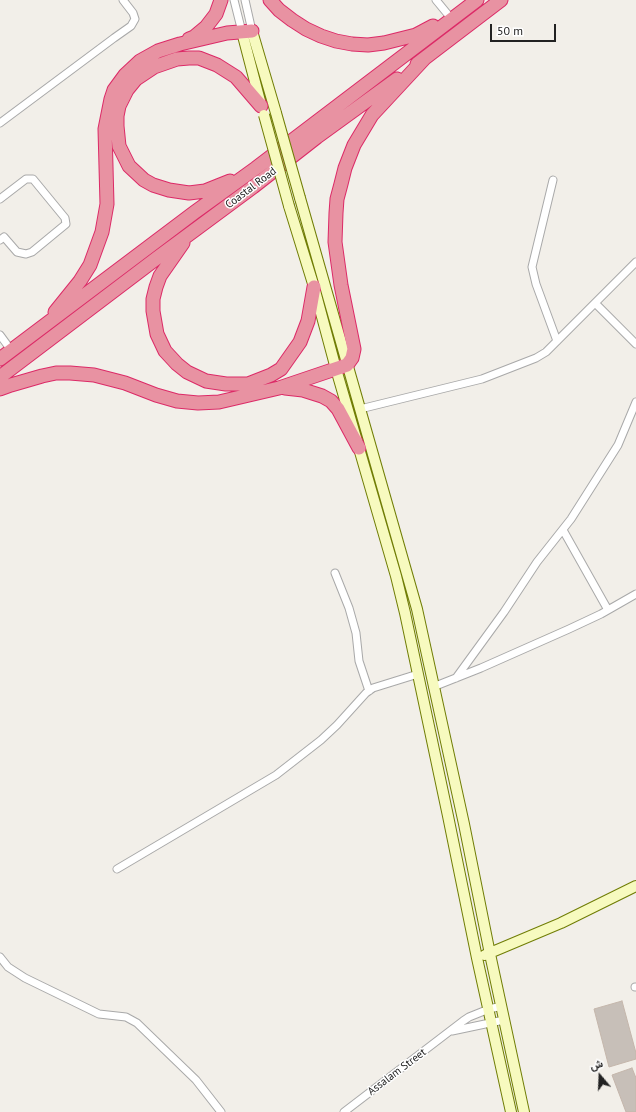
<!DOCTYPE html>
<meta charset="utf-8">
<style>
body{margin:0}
#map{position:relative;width:636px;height:1112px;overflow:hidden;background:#f2efe9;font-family:"PT Sans",Vazirmatn,sans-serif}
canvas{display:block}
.north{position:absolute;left:580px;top:1056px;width:40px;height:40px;-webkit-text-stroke:3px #fff;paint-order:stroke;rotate:341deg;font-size:11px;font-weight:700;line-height:16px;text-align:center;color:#222}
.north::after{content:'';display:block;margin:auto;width:14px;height:18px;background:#222;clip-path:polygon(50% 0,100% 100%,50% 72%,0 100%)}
.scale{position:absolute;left:490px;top:24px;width:66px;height:18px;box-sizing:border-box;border:2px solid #222;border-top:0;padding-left:5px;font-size:12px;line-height:14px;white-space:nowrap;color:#222;-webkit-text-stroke:3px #fff;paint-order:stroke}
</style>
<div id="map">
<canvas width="636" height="1112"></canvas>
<div class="north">ش</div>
<div class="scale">50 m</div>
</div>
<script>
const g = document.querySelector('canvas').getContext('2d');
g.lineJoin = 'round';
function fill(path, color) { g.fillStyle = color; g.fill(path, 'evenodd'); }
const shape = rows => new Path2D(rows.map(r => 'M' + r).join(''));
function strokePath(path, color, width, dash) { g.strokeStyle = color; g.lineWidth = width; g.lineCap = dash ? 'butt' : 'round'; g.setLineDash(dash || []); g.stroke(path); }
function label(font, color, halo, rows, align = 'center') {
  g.font = font + ' "PT Sans",sans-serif'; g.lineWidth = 3; g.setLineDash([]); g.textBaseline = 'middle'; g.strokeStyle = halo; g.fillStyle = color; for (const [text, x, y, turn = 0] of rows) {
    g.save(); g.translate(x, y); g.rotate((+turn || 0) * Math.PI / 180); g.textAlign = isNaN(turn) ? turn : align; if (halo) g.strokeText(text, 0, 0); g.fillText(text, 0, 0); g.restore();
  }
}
const building = shape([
 [622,1001,636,1053,636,1059,609,1067,594,1009,622,1001],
 [632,1068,636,1078,636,1112,626,1112,612,1075,632,1068]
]);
fill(building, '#c7bfb8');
strokePath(building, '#c4b6ab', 1);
const street = shape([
 [234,0,242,32],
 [245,0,252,31],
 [436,0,450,17],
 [0,123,114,38,131,26,135,19,133,13,123,0],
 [553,180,532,267,536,284,557,341],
 [0,199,26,179,33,179,65,218,66,224,32,252,26,254,17,252,4,237,0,240],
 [596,304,636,344],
 [0,335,11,350],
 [360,409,482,379,536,358,546,352,636,262],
 [563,530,608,610],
 [335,573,349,608,356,633,359,661,369,691],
 [456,678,504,612,537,562,571,519,618,445,636,402],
 [433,687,481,668,569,629,601,614,636,594],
 [117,869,276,775,321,740,337,725,366,693,373,688,418,674],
 [0,957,8,967,25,978,99,1014,126,1017,137,1023,196,1080,221,1112],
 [635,987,636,987],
 [452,1031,504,1020],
 [344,1112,463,1021,469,1017,489,1009,502,1006]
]);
const secondary = shape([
 [252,31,276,113],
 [242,32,261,105],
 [300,198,417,609,464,824,490,954,524,1112],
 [289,206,314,287,336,369,396,576,405,613,448,816,477,958,511,1112],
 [485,955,561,923,636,886]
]);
const highway = shape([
 [270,0,279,10,292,20,306,29,321,36,336,41,352,44,368,45,384,43,416,35,433,26],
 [189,39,194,37,206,27,216,14,221,0],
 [417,64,501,0],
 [230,181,205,191,189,193,169,190,153,185,144,180,129,166,119,146,117,126,117,116,119,106,127,90,136,79,154,67,177,59,189,58,199,58,217,65,236,77,261,106],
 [183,243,160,276,156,287,153,299,153,311,157,334,165,351,177,364,187,372,206,381,226,384,248,384,271,375,281,369,300,342,308,321,314,287],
 [55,312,80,281,90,265,102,232,107,204,105,129,111,99,114,90,125,75,140,61,158,51,180,44,227,33,252,31],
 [0,359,195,212,256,168,477,0],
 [0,377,157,258,253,187,317,137,397,79],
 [285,388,303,390,322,396,331,401,338,409,359,448],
 [0,389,11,385,42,376,56,373,70,373,94,375,125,383,156,395,177,401,198,403,219,402,279,388,347,365,352,358,354,349,341,285,335,242,336,213,337,199,341,184,345,168,354,145,372,115,424,59]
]);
strokePath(street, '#a9a9a9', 9);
strokePath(secondary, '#707d05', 12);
strokePath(highway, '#dc2a67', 15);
strokePath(street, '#fff', 7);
strokePath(secondary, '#f7fabf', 10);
strokePath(highway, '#e892a2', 13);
const secondaryBridge = shape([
 [276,113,300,198],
 [264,115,289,206]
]);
strokePath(secondaryBridge, '#707d05', 12, []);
strokePath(secondaryBridge, '#f7fabf', 10);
label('11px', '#222', '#fff', [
 ["Coastal Road",251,188,-37],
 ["Assalam Street",397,1072,-37]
]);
</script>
